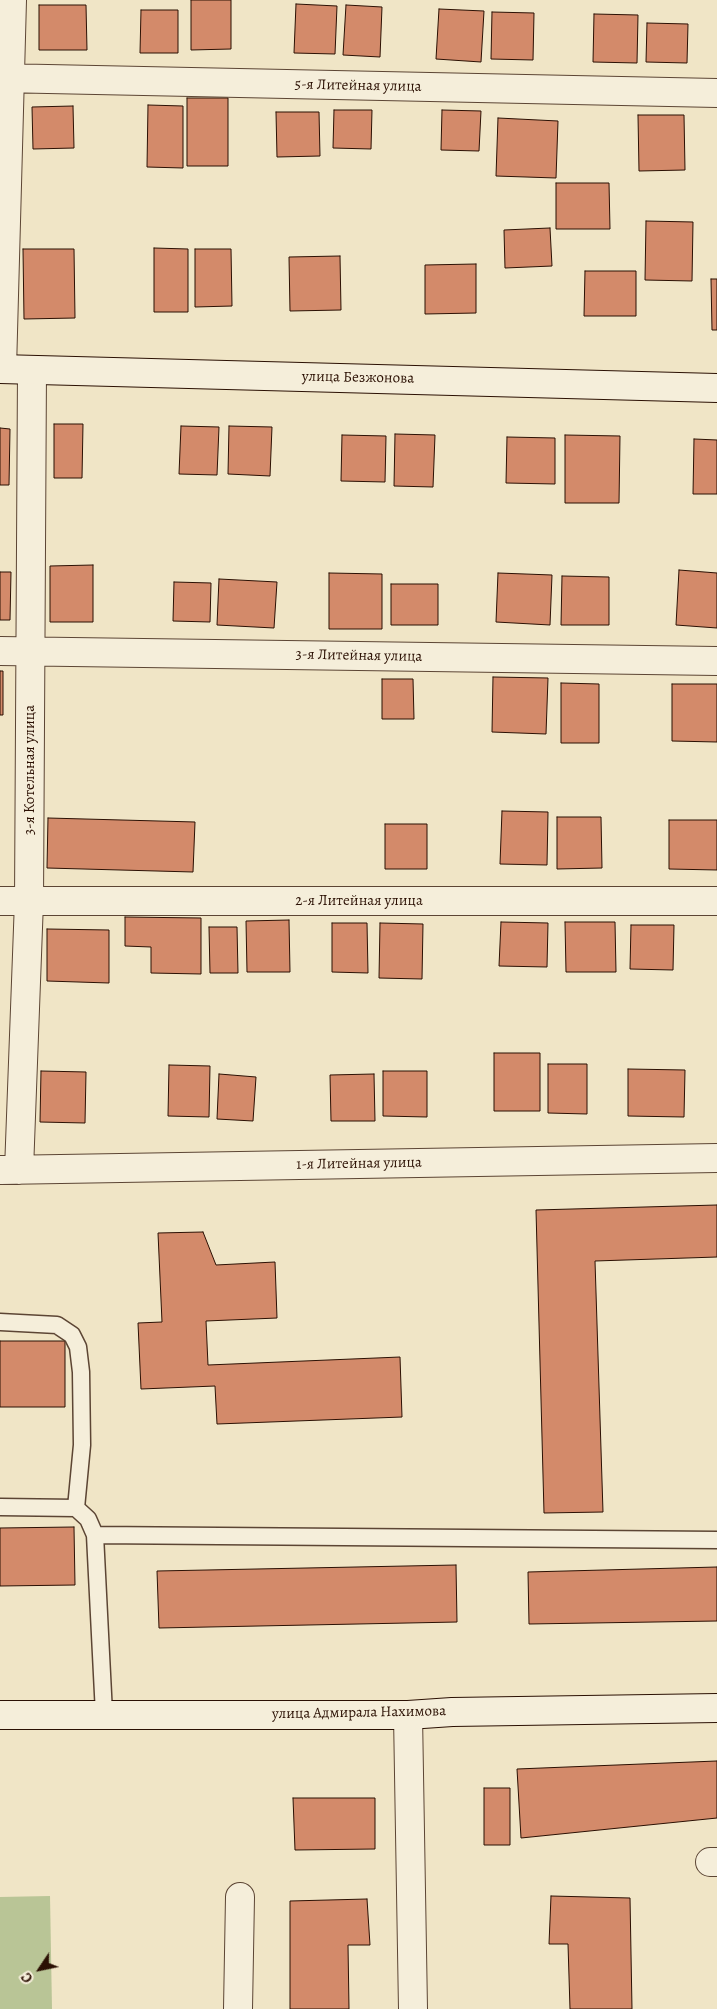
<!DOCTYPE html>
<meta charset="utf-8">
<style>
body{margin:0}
#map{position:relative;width:717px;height:2009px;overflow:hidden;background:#f0e5c6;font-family:Alegreya,serif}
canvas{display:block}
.north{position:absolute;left:15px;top:1944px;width:50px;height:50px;-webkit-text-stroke:4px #f5eeda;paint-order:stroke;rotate:236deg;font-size:14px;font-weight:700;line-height:20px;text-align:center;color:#2b1003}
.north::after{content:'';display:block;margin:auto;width:18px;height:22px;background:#2b1003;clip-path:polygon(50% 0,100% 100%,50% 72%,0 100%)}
</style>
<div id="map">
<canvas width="717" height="2009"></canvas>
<div class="north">С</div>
</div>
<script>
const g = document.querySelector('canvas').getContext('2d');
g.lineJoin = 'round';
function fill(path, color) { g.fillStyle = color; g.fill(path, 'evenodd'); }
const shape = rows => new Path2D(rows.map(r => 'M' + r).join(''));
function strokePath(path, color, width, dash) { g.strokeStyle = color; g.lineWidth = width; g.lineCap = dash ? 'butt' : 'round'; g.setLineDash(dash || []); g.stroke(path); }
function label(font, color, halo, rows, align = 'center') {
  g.font = font + ' Alegreya,serif'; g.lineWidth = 4; g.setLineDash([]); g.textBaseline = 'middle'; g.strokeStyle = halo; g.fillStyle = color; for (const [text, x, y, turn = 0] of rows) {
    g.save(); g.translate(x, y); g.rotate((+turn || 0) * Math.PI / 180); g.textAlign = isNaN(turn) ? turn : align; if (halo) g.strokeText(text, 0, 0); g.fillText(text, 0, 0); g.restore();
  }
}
fill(shape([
 [50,1896,52,2009,0,2009,0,1897]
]), '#b9c596');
const building = shape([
 [191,0,231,0,231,49,191,50,191,0],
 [296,4,337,6,335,54,294,53,296,4],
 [39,5,86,5,87,50,39,50,39,5],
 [346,5,382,7,380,57,343,55,346,5],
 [439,9,484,11,481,62,436,59,439,9],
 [141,10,178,10,178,53,140,53,141,10],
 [492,12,534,13,533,60,491,59,492,12],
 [594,14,638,15,637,63,593,62,594,14],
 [647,23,688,24,687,63,646,62,647,23],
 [187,98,228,98,228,166,187,166,187,98],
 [148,105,183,106,183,168,147,167,148,105],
 [73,106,74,148,33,149,32,107,73,106],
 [334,110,372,110,371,149,333,148,334,110],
 [442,110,481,111,479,151,441,150,442,110],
 [276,112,319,112,320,156,277,157,276,112],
 [638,115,684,115,685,170,639,171,638,115],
 [498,118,558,121,556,178,496,176,498,118],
 [556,183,609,183,610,229,556,229,556,183],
 [646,221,693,222,692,281,645,280,646,221],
 [550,228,552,266,505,268,504,230,550,228],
 [154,248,188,249,188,312,154,312,154,248],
 [23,249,74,249,75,318,24,319,23,249],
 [195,249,231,249,232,306,195,307,195,249],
 [340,256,341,310,290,311,289,257,340,256],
 [476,264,476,313,425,314,425,265,476,264],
 [585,271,636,271,636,316,584,316,585,271],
 [711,279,717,279,717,330,712,330,711,279],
 [54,424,83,424,82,478,54,478,54,424],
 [181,426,219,427,217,475,179,474,181,426],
 [229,426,272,427,270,476,228,474,229,426],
 [0,428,10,429,9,485,0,485,0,428],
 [395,434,435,435,433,487,394,486,395,434],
 [342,435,386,436,385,482,341,481,342,435],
 [565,435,620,436,619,503,565,503,565,435],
 [507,437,555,438,555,484,506,483,507,437],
 [694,439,717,440,717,494,693,494,694,439],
 [93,565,93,622,50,622,50,566,93,565],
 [679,570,717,573,717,628,676,625,679,570],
 [0,572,11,572,10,620,0,620,0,572],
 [329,573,382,574,382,629,329,629,329,573],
 [498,573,552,575,550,625,496,622,498,573],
 [562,576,609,577,609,625,561,625,562,576],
 [219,579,277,582,274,628,217,625,219,579],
 [174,582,211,583,210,622,173,621,174,582],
 [391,584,438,584,438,625,391,625,391,584],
 [0,671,3,671,3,715,0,715,0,671],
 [493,677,548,678,546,734,492,732,493,677],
 [382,679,413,679,414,719,382,719,382,679],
 [561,683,599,684,599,743,561,743,561,683],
 [672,684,717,684,717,742,672,741,672,684],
 [502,811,548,812,547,865,500,864,502,811],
 [557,817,601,817,602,868,557,869,557,817],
 [48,818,195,822,193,872,47,868,48,818],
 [669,820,717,820,717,870,669,869,669,820],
 [385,824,427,824,427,869,385,869,385,824],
 [125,917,201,918,201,974,151,973,151,947,125,946,125,917],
 [289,920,290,972,247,972,246,921,289,920],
 [501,922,548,923,547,967,499,966,501,922],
 [565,922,615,922,616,972,566,972,565,922],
 [332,923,367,923,368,973,332,972,332,923],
 [380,923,423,924,422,979,379,978,380,923],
 [631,925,674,925,673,970,630,969,631,925],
 [209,927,237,927,238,973,210,973,209,927],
 [47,929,109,930,109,983,47,981,47,929],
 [494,1053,540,1053,540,1111,494,1111,494,1053],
 [548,1064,587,1064,587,1114,548,1113,548,1064],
 [169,1065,210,1066,209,1117,168,1116,169,1065],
 [628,1069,685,1070,684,1117,628,1116,628,1069],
 [41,1071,86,1072,85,1123,40,1122,41,1071],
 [383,1071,427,1071,427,1117,383,1116,383,1071],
 [219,1074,256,1077,253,1121,217,1119,219,1074],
 [374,1074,375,1121,331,1121,330,1075,374,1074],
 [717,1205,717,1257,595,1261,603,1512,544,1513,536,1210,717,1205],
 [203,1232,216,1265,275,1262,277,1318,206,1321,208,1365,400,1357,402,1417,217,1424,215,1386,141,1389,138,1323,162,1322,158,1233,203,1232],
 [0,1341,65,1341,65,1407,0,1407,0,1341],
 [74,1527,75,1585,0,1586,0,1528,74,1527],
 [456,1565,457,1622,159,1628,157,1571,456,1565],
 [717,1567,717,1621,529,1624,528,1572,717,1567],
 [717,1761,717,1818,521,1838,517,1769,717,1761],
 [484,1788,510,1788,510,1845,484,1845,484,1788],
 [293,1798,375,1798,375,1849,295,1850,293,1798],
 [551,1896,630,1898,632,2009,570,2009,568,1944,549,1944,551,1896],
 [367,1899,370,1945,348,1945,349,2009,290,2009,290,1901,367,1899]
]);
fill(building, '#d38a6a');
strokePath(building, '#2b1003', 1);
const lane = shape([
 [0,1322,57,1325,72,1335,78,1347,81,1372,82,1445,76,1508],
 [0,1507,76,1508,88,1519,95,1535,104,1714],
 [95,1535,717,1540]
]);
const street = shape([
 [0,78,717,93],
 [2,369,12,0],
 [0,651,717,661],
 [0,901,717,901],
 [1,1170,717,1158],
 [19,1170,29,901,32,370],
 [408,1715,413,2009],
 [710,1862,717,1862],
 [238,2009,240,1897]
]);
const secondary = shape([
 [0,369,717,388],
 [0,1715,408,1715,452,1712,717,1708]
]);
strokePath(lane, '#5c4534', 19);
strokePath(street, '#5c4534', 30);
strokePath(secondary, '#2b1003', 30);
strokePath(lane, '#f5eeda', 16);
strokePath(street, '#f5eeda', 28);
strokePath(secondary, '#f5eeda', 28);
label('15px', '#2b1003', '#f5eeda', [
 ["5-я Литейная улица",358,86,1],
 ["улица Безжонова",358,378,1],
 ["3-я Литейная улица",359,656,1],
 ["3-я Котельная улица",30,770,-90],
 ["2-я Литейная улица",359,901],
 ["1-я Литейная улица",359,1164,-1],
 ["улица Адмирала Нахимова",359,1713,-1]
]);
</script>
